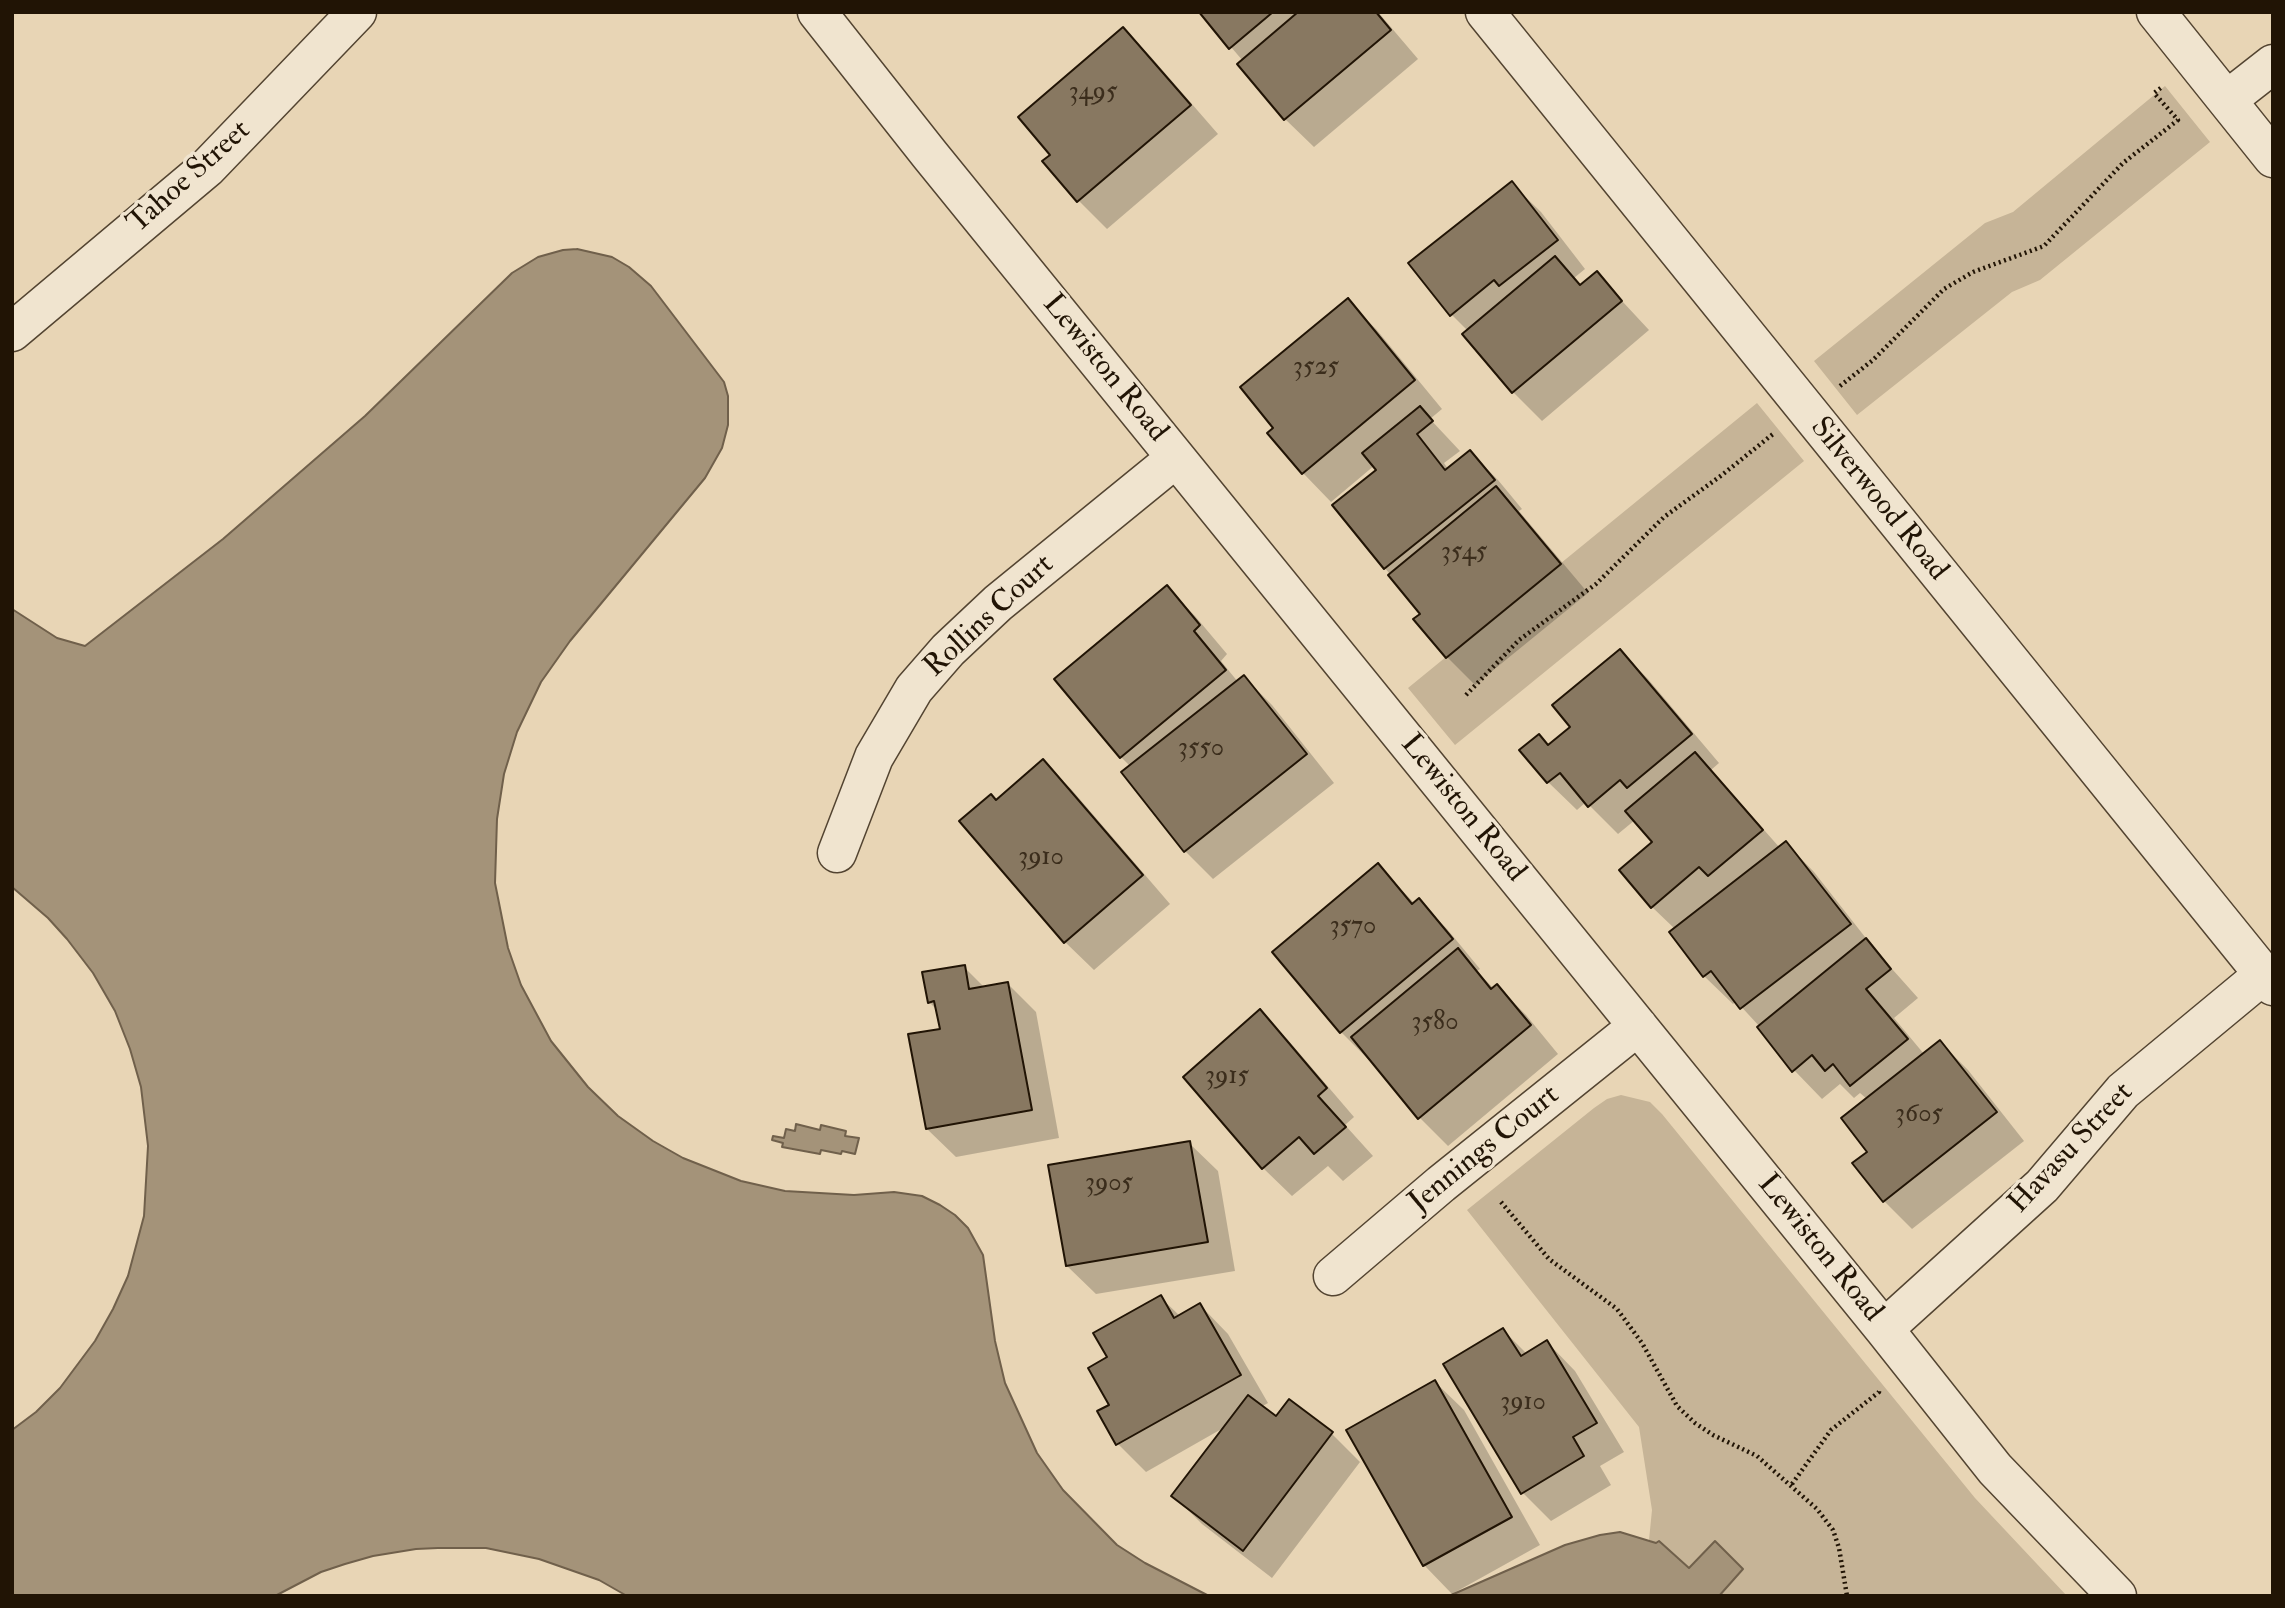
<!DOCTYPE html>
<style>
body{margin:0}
#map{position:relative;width:2285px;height:1608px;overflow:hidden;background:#e8d5b5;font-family:"IM FELL Double Pica",serif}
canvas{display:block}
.frame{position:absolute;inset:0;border:14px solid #211405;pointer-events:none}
</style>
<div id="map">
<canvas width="2285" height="1608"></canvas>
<div class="frame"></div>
</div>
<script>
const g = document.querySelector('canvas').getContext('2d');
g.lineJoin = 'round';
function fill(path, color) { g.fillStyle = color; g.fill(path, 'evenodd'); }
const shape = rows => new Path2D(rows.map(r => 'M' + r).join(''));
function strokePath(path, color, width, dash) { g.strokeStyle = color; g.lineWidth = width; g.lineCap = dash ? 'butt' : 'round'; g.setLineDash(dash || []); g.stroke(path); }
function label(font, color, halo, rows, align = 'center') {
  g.font = font + ' "IM FELL Double Pica",serif'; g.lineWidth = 7; g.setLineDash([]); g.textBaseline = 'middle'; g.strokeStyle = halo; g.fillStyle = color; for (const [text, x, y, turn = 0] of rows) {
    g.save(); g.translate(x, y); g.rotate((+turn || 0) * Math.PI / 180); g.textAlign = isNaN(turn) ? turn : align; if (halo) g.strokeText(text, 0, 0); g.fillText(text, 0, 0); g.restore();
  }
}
fill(shape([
 [2165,86,2210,142,2040,280,2012,292,1857,415,1814,361,1985,223,2013,212],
 [1757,403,1804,461,1455,745,1408,688],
 [1621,1095,1650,1102,1662,1114,1975,1498,2067,1596,1719,1596,1743,1569,1690,1568,1659,1541,1656,1543,1649,1540,1652,1510,1639,1427,1467,1210,1594,1108,1607,1099]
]), '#c6b497');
const water = shape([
 [577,249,612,257,629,267,651,286,724,382,728,396,728,425,722,448,705,478,570,641,541,682,517,732,504,774,497,819,495,883,508,948,521,985,551,1041,588,1087,618,1116,653,1141,683,1158,741,1181,785,1191,854,1195,894,1192,922,1196,940,1205,955,1215,968,1228,983,1255,995,1341,1005,1383,1037,1453,1063,1490,1117,1545,1145,1563,1209,1596,627,1596,599,1580,539,1559,486,1548,438,1548,416,1549,373,1556,345,1564,321,1572,275,1596,12,1596,12,1430,36,1412,60,1388,95,1341,113,1309,128,1276,144,1216,148,1146,141,1087,130,1049,115,1011,93,973,67,939,48,918,12,887,12,609,57,638,85,646,223,539,365,416,512,273,538,257,563,250,577,249],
 [796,1124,820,1130,821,1125,846,1131,845,1136,859,1138,855,1154,842,1151,841,1154,821,1150,820,1154,782,1147,783,1143,772,1140,773,1136,784,1138,786,1129,795,1131,796,1124],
 [1620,1532,1656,1543,1659,1541,1689,1568,1715,1541,1743,1569,1719,1596,1449,1596,1565,1545,1600,1535,1620,1532]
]);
fill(water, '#a49379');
strokePath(water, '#70604b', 2);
fill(shape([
 [1201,12,1378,12,1418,59,1314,147,1285,119,1239,64,1243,61],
 [1123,29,1151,57,1218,134,1107,229,1079,201,1045,161,1053,155],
 [1512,184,1541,212,1585,269,1574,278,1582,286,1596,273,1649,330,1542,421,1513,392,1465,334,1468,331,1451,314],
 [1347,301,1376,329,1442,409,1430,419,1460,451,1444,463,1448,469,1470,452,1498,480,1522,509,1519,511,1588,593,1475,685,1447,657,1422,614,1335,506,1379,470,1375,465,1331,502,1303,473,1276,428],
 [1167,588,1195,616,1227,654,1221,661,1238,682,1244,677,1272,705,1334,783,1213,879,1185,851,1131,767,1121,757],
 [1620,651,1648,679,1719,763,1711,770,1780,848,1786,843,1814,872,1876,951,1918,998,1894,1018,1924,1054,1940,1042,1968,1070,2024,1141,1912,1229,1884,1201,1855,1164,1870,1152,1867,1099,1860,1093,1854,1098,1840,1084,1822,1099,1794,1070,1760,1027,1736,1001,1733,1004,1704,976,1671,932,1675,929,1652,907,1654,842,1635,820,1618,834,1586,802,1577,810,1548,782,1549,746,1572,727],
 [1042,761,1071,789,1170,904,1094,970,1065,942,996,801],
 [1378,865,1415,904,1419,901,1447,929,1480,969,1477,971,1494,989,1497,986,1526,1015,1558,1054,1448,1146,1419,1117,1371,1059,1369,1060,1341,1032],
 [964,967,985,988,1008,984,1036,1012,1059,1138,956,1157,927,1129,942,1030,937,1010,929,1002],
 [1260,1012,1288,1040,1354,1117,1345,1125,1373,1156,1343,1181,1328,1166,1292,1196,1263,1168],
 [1189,1143,1218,1171,1235,1271,1096,1294,1067,1266],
 [1160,1297,1180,1316,1200,1305,1228,1334,1268,1403,1261,1407,1276,1418,1332,1434,1360,1462,1272,1578,1202,1524,1174,1496,1225,1427,1146,1472,1118,1444,1111,1406,1109,1357],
 [1503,1330,1527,1354,1547,1342,1575,1371,1624,1452,1600,1466,1611,1485,1551,1521,1523,1493],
 [1435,1382,1464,1410,1540,1545,1452,1594,1424,1565]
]), '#0003');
const building = shape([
 [1199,12,1273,12,1229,49,1199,12],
 [1298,12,1376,12,1391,30,1284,120,1237,64,1298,12],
 [1123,27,1191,105,1077,202,1042,161,1050,155,1018,117,1123,27],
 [1512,181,1558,240,1499,286,1494,280,1450,316,1408,263,1512,181],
 [1555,256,1580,285,1597,271,1622,301,1512,393,1462,334,1555,256],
 [1348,298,1415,380,1302,474,1267,433,1273,428,1240,387,1348,298],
 [1420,406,1433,421,1417,434,1445,470,1470,450,1495,480,1384,569,1332,505,1376,470,1362,453,1420,406],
 [1496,486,1561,564,1446,658,1413,619,1420,614,1388,575,1496,486],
 [1167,585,1200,625,1194,631,1226,670,1120,758,1054,679,1167,585],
 [1620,649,1692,734,1627,788,1620,780,1588,807,1560,773,1547,783,1519,750,1539,734,1548,745,1570,727,1552,705,1620,649],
 [1244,675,1307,754,1184,852,1121,772,1244,675],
 [1695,752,1763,830,1708,876,1699,867,1651,908,1619,870,1652,842,1625,811,1695,752],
 [1043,759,1143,875,1064,943,959,821,991,794,996,800,1043,759],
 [1786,841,1851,924,1740,1009,1711,971,1703,977,1669,932,1786,841],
 [1378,863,1412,904,1419,898,1453,939,1340,1033,1272,952,1378,863],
 [1866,938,1891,969,1866,989,1908,1039,1850,1086,1833,1064,1825,1071,1812,1055,1792,1072,1757,1027,1866,938],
 [1458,948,1491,989,1497,984,1531,1025,1418,1119,1351,1037,1458,948],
 [965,965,969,989,1008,982,1032,1110,926,1129,908,1034,940,1029,934,1001,928,1003,922,972,965,965],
 [1260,1009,1327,1088,1318,1096,1346,1127,1314,1154,1299,1137,1262,1169,1183,1077,1260,1009],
 [1940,1040,1997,1112,1883,1202,1852,1163,1867,1152,1841,1118,1940,1040],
 [1190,1141,1208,1242,1066,1266,1048,1165,1190,1141],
 [1161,1295,1174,1318,1200,1303,1241,1375,1116,1445,1097,1411,1109,1405,1088,1368,1107,1357,1093,1333,1161,1295],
 [1503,1328,1521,1356,1547,1340,1597,1423,1573,1437,1584,1456,1521,1494,1443,1364,1503,1328],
 [1435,1380,1512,1517,1423,1566,1346,1430,1435,1380],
 [1248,1395,1276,1416,1289,1399,1333,1432,1243,1551,1171,1496,1248,1395]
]);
fill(building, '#887861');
strokePath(building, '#211405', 2);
const minor = shape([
 [817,12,930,155,1884,1329,1995,1469,2117,1596],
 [1485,12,2273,986],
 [2156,12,2273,158],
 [2227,100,2273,64],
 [12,332,207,168,357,12],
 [837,853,874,757,914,689,948,650,998,603,1176,458],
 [1333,1276,1441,1184,1638,1026],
 [1884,1329,2042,1186,2123,1091,2263,975]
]);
strokePath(minor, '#534431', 41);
strokePath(shape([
 [1840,386,1873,360,1944,289,1973,272,2044,246,2123,163,2178,120,2154,93,2162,87],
 [1466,695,1519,640,1596,584,1664,517,1722,475,1773,434],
 [1501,1202,1549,1259,1617,1309,1642,1343,1677,1406,1695,1423,1713,1435,1757,1456,1817,1509,1833,1530,1839,1548,1847,1596],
 [1792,1484,1831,1430,1879,1392,1879,1388]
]), '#211405', 4.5, [2, 3.5]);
strokePath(minor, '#f0e4cf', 38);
label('26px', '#3b2d1c', null, [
 ["3495",1093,93],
 ["3525",1316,368],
 ["3545",1464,553],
 ["3550",1201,749],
 ["3910",1041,858],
 ["3570",1353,927],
 ["3580",1435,1023],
 ["3915",1227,1077],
 ["3605",1919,1115],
 ["3905",1109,1184],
 ["3910",1523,1403]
]);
label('30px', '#211405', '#f0e4cf', [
 ["Tahoe Street",190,178,-42],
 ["Lewiston Road",1104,369,51],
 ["Silverwood Road",1878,500,51],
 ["Rollins Court",990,617,-43],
 ["Lewiston Road",1462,809,51],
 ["Havasu Street",2072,1149,-47],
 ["Jennings Court",1485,1150,-39],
 ["Lewiston Road",1819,1249,51]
]);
</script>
